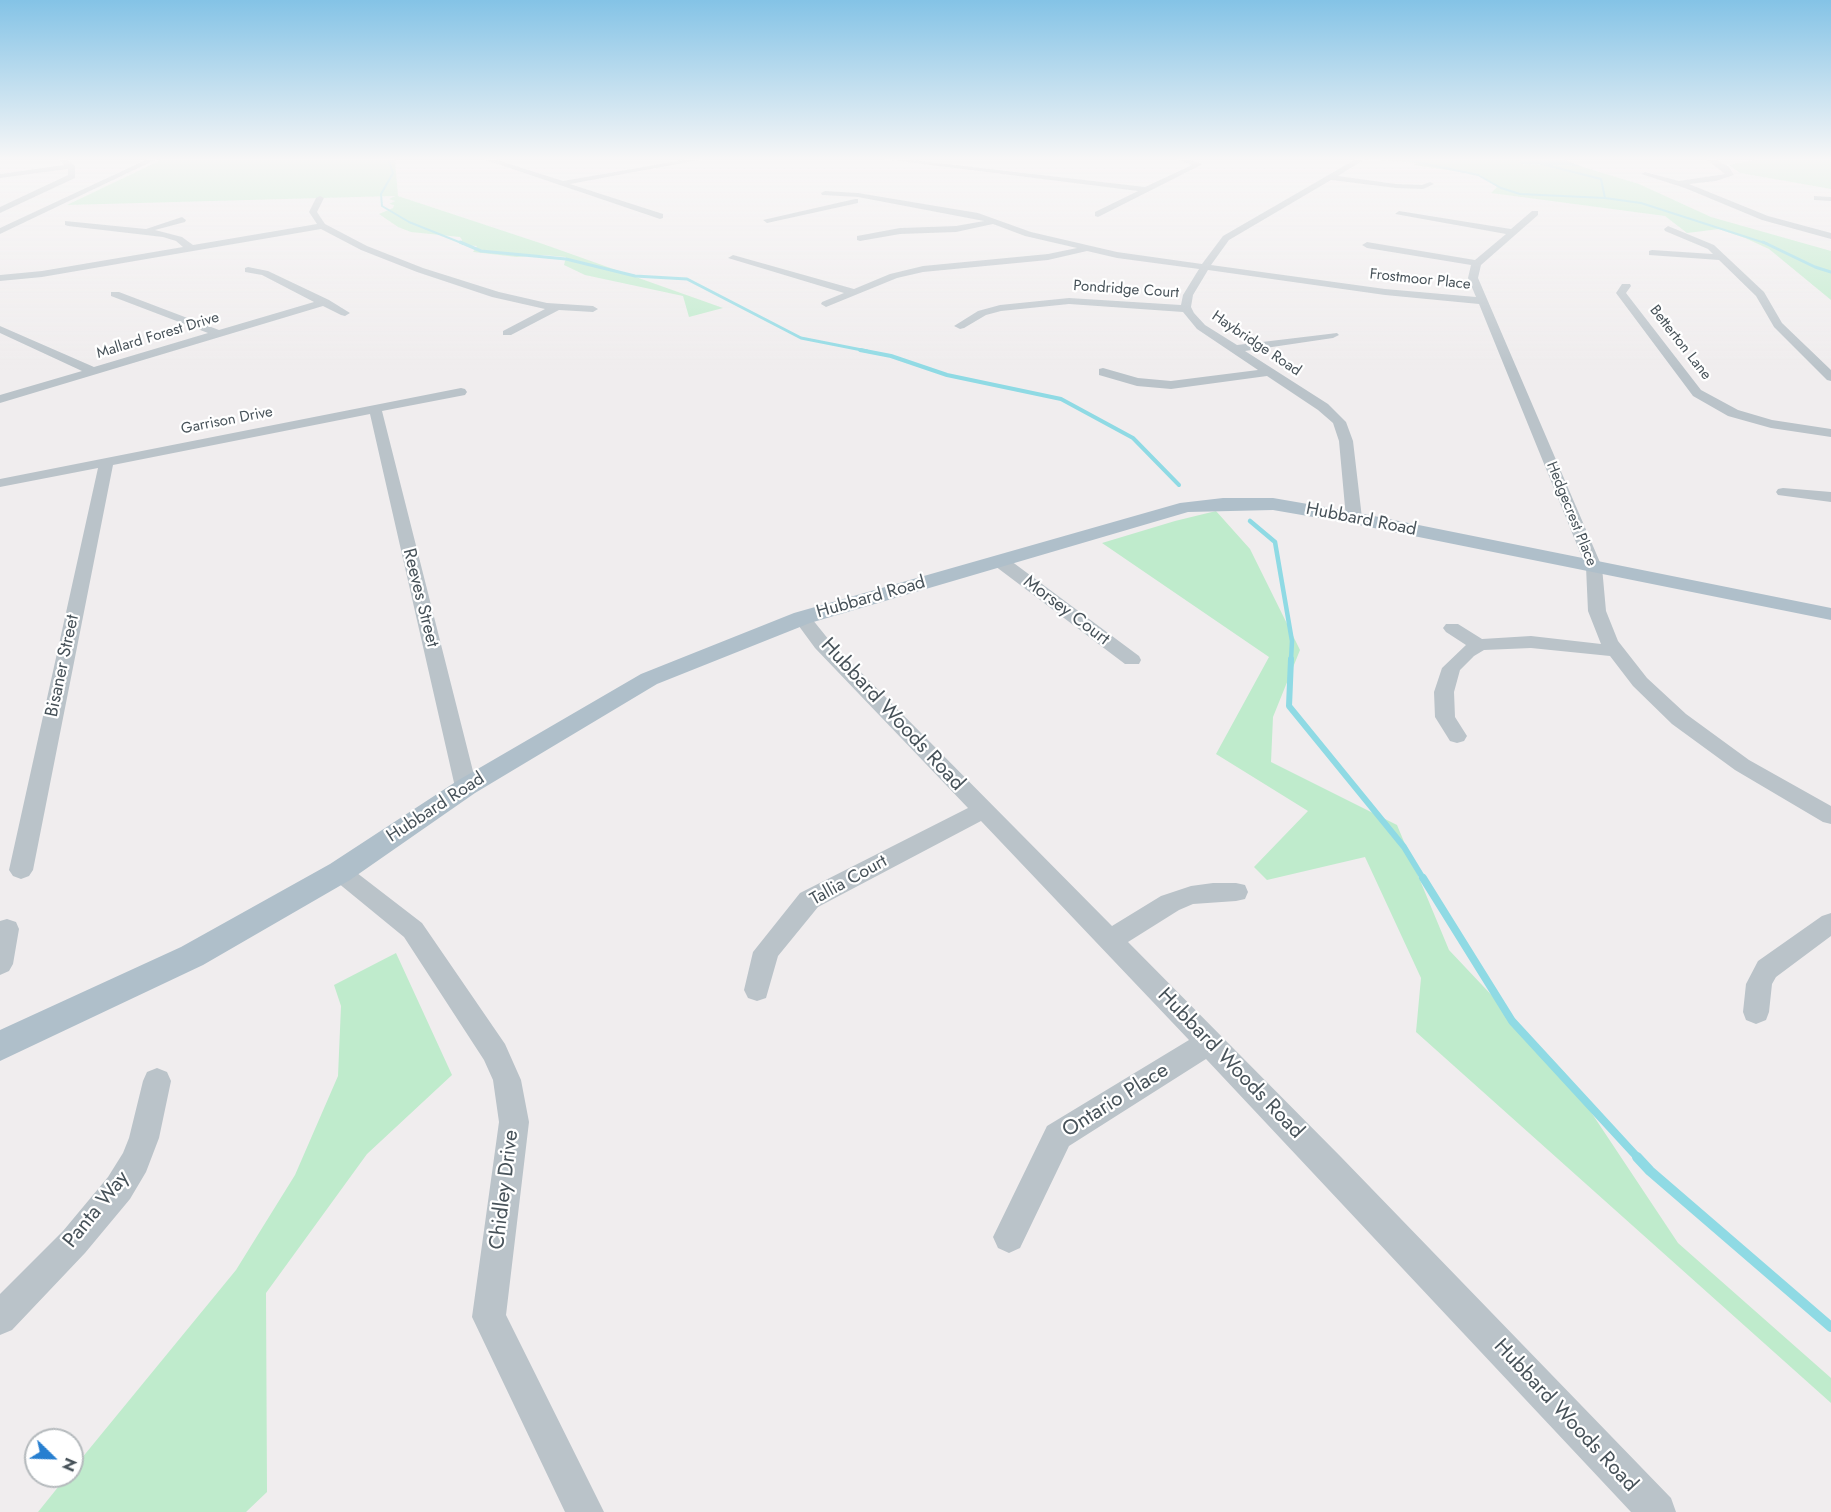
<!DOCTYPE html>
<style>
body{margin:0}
#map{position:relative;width:1831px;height:1512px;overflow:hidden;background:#f0edee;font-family:Jost,sans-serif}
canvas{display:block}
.north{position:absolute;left:24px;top:1428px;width:60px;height:60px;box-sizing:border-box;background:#fff;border:2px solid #b5babd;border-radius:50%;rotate:113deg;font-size:16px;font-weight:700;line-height:24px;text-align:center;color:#475259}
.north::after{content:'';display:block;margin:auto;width:21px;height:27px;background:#277fd0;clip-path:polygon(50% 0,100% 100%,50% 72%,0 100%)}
</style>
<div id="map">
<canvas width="1831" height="1512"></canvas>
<div class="north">N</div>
</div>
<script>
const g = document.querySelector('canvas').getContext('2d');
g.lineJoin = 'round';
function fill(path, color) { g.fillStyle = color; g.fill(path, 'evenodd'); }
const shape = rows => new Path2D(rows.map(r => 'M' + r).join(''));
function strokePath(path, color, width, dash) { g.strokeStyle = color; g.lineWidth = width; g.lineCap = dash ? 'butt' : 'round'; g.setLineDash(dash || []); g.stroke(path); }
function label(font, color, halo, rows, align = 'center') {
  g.font = font + ' Jost,sans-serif'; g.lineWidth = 4.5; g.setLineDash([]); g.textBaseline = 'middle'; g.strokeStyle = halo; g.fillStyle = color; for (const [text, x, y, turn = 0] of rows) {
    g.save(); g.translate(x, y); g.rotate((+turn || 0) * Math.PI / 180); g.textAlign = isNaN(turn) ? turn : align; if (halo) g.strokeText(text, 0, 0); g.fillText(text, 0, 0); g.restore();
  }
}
fill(shape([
 [163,159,395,159,398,196,543,244,723,308,689,317,683,296,585,275,564,265,566,257,543,255,517,257,473,252,477,246,463,245,460,243,462,240,460,237,411,232,398,227,379,214,393,208,394,205,389,204,395,201,389,199,395,196,67,205],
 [1367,159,1518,159,1521,164,1580,166,1639,184,1711,217,1831,251,1831,300,1769,249,1745,238,1719,229,1687,233,1665,216,1491,193,1497,187,1479,175,1414,165,1416,163],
 [1758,159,1831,159,1831,189,1740,173,1729,165],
 [1216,511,1250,549,1300,650,1273,717,1271,762,1397,825,1449,950,1565,1073,1678,1243,1831,1378,1831,1403,1416,1032,1421,978,1365,857,1267,880,1254,867,1308,811,1216,754,1269,657,1102,543,1175,521],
 [396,953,452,1075,367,1154,266,1293,267,1492,246,1512,38,1512,67,1476,72,1476,72,1470,236,1270,295,1175,338,1076,341,1006,334,985]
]), '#bfebcc');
fill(shape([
 [1518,159,1562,159,1580,166,1521,164]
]), '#8fdae4');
strokePath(shape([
 [388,159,393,173,381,194,382,206,409,222,464,244],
 [1403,159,1478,175,1501,188,1520,194,1605,198,1641,203,1768,244],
 [1542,164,1601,179,1605,198]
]), '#8fdae4', 2);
strokePath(shape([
 [460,242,481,251,566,259,635,276,687,279,801,338,867,351],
 [1763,242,1815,267,1831,272]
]), '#8fdae4', 3);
strokePath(shape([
 [860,350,891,356,947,375,1061,399,1133,438,1179,485]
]), '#8fdae4', 4);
strokePath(shape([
 [1250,521,1275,542,1292,641,1291,660]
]), '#8fdae4', 4.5);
strokePath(shape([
 [1291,659,1289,706,1404,847,1424,880]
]), '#8fdae4', 6);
strokePath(shape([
 [1423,878,1512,1021,1639,1159]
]), '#8fdae4', 8);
strokePath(shape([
 [1637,1157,1650,1171,1831,1327]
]), '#8fdae4', 10);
fill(shape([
 [59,159,66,159,75,166,75,178,0,213,0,207,68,175,68,169,0,178,0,174,64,165,59,159],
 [148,159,157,159,0,234,0,228,148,159],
 [483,159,494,159,563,181,689,159,704,159,570,184,663,214,663,218,660,219,483,159],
 [883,159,903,159,1145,187,1192,165,1176,159,1187,159,1203,164,1098,217,1095,216,1095,212,1138,191,883,159],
 [1356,159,1365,159,1338,176,1396,184,1422,185,1430,182,1434,184,1423,189,1396,188,1331,180,1229,240,1211,265,1385,289,1476,297,1468,278,1471,265,1367,248,1362,245,1367,242,1475,260,1506,234,1395,214,1399,211,1511,229,1532,211,1538,211,1538,215,1481,265,1478,278,1602,567,1606,611,1618,641,1647,678,1686,714,1749,760,1831,806,1831,824,1823,822,1735,770,1672,724,1633,686,1610,656,1531,648,1484,650,1474,656,1460,670,1454,692,1455,717,1467,736,1464,741,1457,743,1450,741,1435,717,1434,692,1442,668,1466,645,1446,632,1443,628,1446,624,1458,624,1482,639,1531,636,1601,644,1588,611,1586,567,1479,304,1385,295,1208,270,1193,295,1191,307,1194,313,1205,325,1237,345,1337,333,1339,335,1333,338,1245,351,1328,404,1346,422,1353,441,1362,518,1354,523,1346,518,1339,441,1333,423,1318,410,1267,376,1171,389,1137,386,1099,375,1099,369,1103,368,1138,378,1171,381,1258,370,1197,329,1183,312,1069,304,1001,311,986,315,964,328,960,329,954,326,978,311,1000,305,1069,298,1181,305,1183,295,1199,269,1117,258,1087,251,1048,260,923,272,897,278,826,307,821,304,822,302,844,293,728,258,733,255,854,289,890,274,923,266,1048,254,1077,248,1025,236,993,224,956,232,900,234,860,241,857,240,857,236,900,228,956,226,984,221,858,197,822,195,821,193,825,191,858,193,978,213,1031,232,1117,252,1202,264,1223,236,1356,159],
 [1706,159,1715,159,1729,167,1734,175,1716,181,1689,184,1768,216,1831,233,1831,239,1762,220,1685,188,1641,174,1645,172,1679,181,1725,174,1706,159],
 [320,196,324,198,317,212,325,224,367,246,423,268,499,292,547,303,593,306,598,309,593,312,559,310,511,335,503,335,503,331,545,309,492,297,417,272,361,250,321,229,42,277,0,281,0,275,42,271,183,247,176,241,163,237,68,226,65,225,65,221,146,229,182,217,186,220,185,222,155,230,182,237,193,245,317,224,309,212,316,198,320,196],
 [1814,196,1831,197,1831,201,1814,200,1814,196],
 [855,199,858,199,858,203,767,223,763,220,855,199],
 [1668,226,1714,245,1764,292,1782,323,1831,370,1831,381,1827,380,1774,327,1756,296,1719,260,1649,255,1649,251,1652,250,1713,254,1708,249,1665,231,1664,229,1668,226],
 [248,267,268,271,329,300,350,313,345,316,341,315,323,306,0,403,0,395,82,371,0,333,0,326,94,367,208,333,111,296,111,292,119,292,219,330,314,302,262,275,245,272,245,268,248,267],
 [1622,284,1630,284,1631,286,1626,293,1701,390,1738,410,1772,420,1831,429,1831,437,1771,428,1728,416,1693,396,1616,293,1622,284],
 [461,388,465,389,467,392,465,395,382,411,477,787,474,792,466,795,458,792,455,787,370,414,113,465,33,870,29,876,21,879,13,876,9,870,98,468,0,487,0,479,461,388],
 [1783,488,1831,492,1831,502,1778,495,1776,492,1778,489,1783,488],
 [1001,557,1007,558,1139,656,1141,660,1139,664,1125,664,995,566,993,562,1001,557],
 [802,613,808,614,829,640,1112,926,1161,896,1191,886,1213,883,1236,883,1245,885,1248,892,1245,899,1236,901,1193,904,1179,910,1128,942,1341,1157,1671,1498,1676,1512,1631,1512,1206,1059,1069,1146,1020,1248,1009,1253,998,1248,993,1237,1047,1126,1189,1040,981,821,818,907,778,956,766,998,757,1001,748,998,744,990,753,952,800,893,968,808,815,648,793,618,796,614,802,613],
 [340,863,348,866,422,923,505,1044,521,1080,529,1122,506,1315,604,1512,565,1512,472,1317,499,1122,493,1080,484,1060,404,937,332,878,328,872,332,866,340,863],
 [1831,913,1831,936,1776,977,1772,984,1769,1012,1766,1020,1756,1024,1746,1020,1743,1012,1746,984,1758,961,1822,916,1831,913],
 [7,919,16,922,19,929,13,964,9,971,0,975,0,921,7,919],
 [157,1068,167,1072,171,1081,159,1138,146,1172,130,1199,85,1253,12,1330,0,1335,0,1294,63,1231,108,1177,123,1153,129,1138,143,1081,147,1072,157,1068]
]), '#bac3c9');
fill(shape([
 [1223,498,1273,498,1354,512,1831,608,1831,620,1354,524,1273,510,1188,512,810,623,657,684,475,793,350,880,203,965,0,1061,0,1030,181,947,330,864,457,781,641,674,794,613,1180,503,1223,498]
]), '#afbfca');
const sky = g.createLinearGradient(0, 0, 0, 370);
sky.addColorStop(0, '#84c3e6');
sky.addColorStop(0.43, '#f8f7f7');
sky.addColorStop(1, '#f8f7f700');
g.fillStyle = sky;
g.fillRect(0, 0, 1831, 370);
label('15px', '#475259', '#fff', [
 ["Frostmoor Place",1420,280,6],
 ["Pondridge Court",1126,290,4],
 ["Mallard Forest Drive",158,336,-17],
 ["Betterton Lane",1680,343,52],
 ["Haybridge Road",1256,344,34],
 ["Garrison Drive",227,421,-11],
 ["Hedgecrest Place",1571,514,68]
]);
label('18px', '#475259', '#fff', [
 ["Hubbard Road",1361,520,11],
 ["Reeves Street",420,598,76],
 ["Hubbard Road",871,598,-16],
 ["Morsey Court",1066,611,37],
 ["Bisaner Street",63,666,-78],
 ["Hubbard Road",436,808,-33],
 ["Tallia Court",849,881,-29]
]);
label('21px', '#475259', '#fff', [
 ["Hubbard Woods Road",892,715,47],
 ["Hubbard Woods Road",1230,1064,46],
 ["Ontario Place",1116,1101,-32],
 ["Chidley Drive",505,1190,-83],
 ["Panta Way",97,1210,-51],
 ["Hubbard Woods Road",1565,1416,47]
]);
</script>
